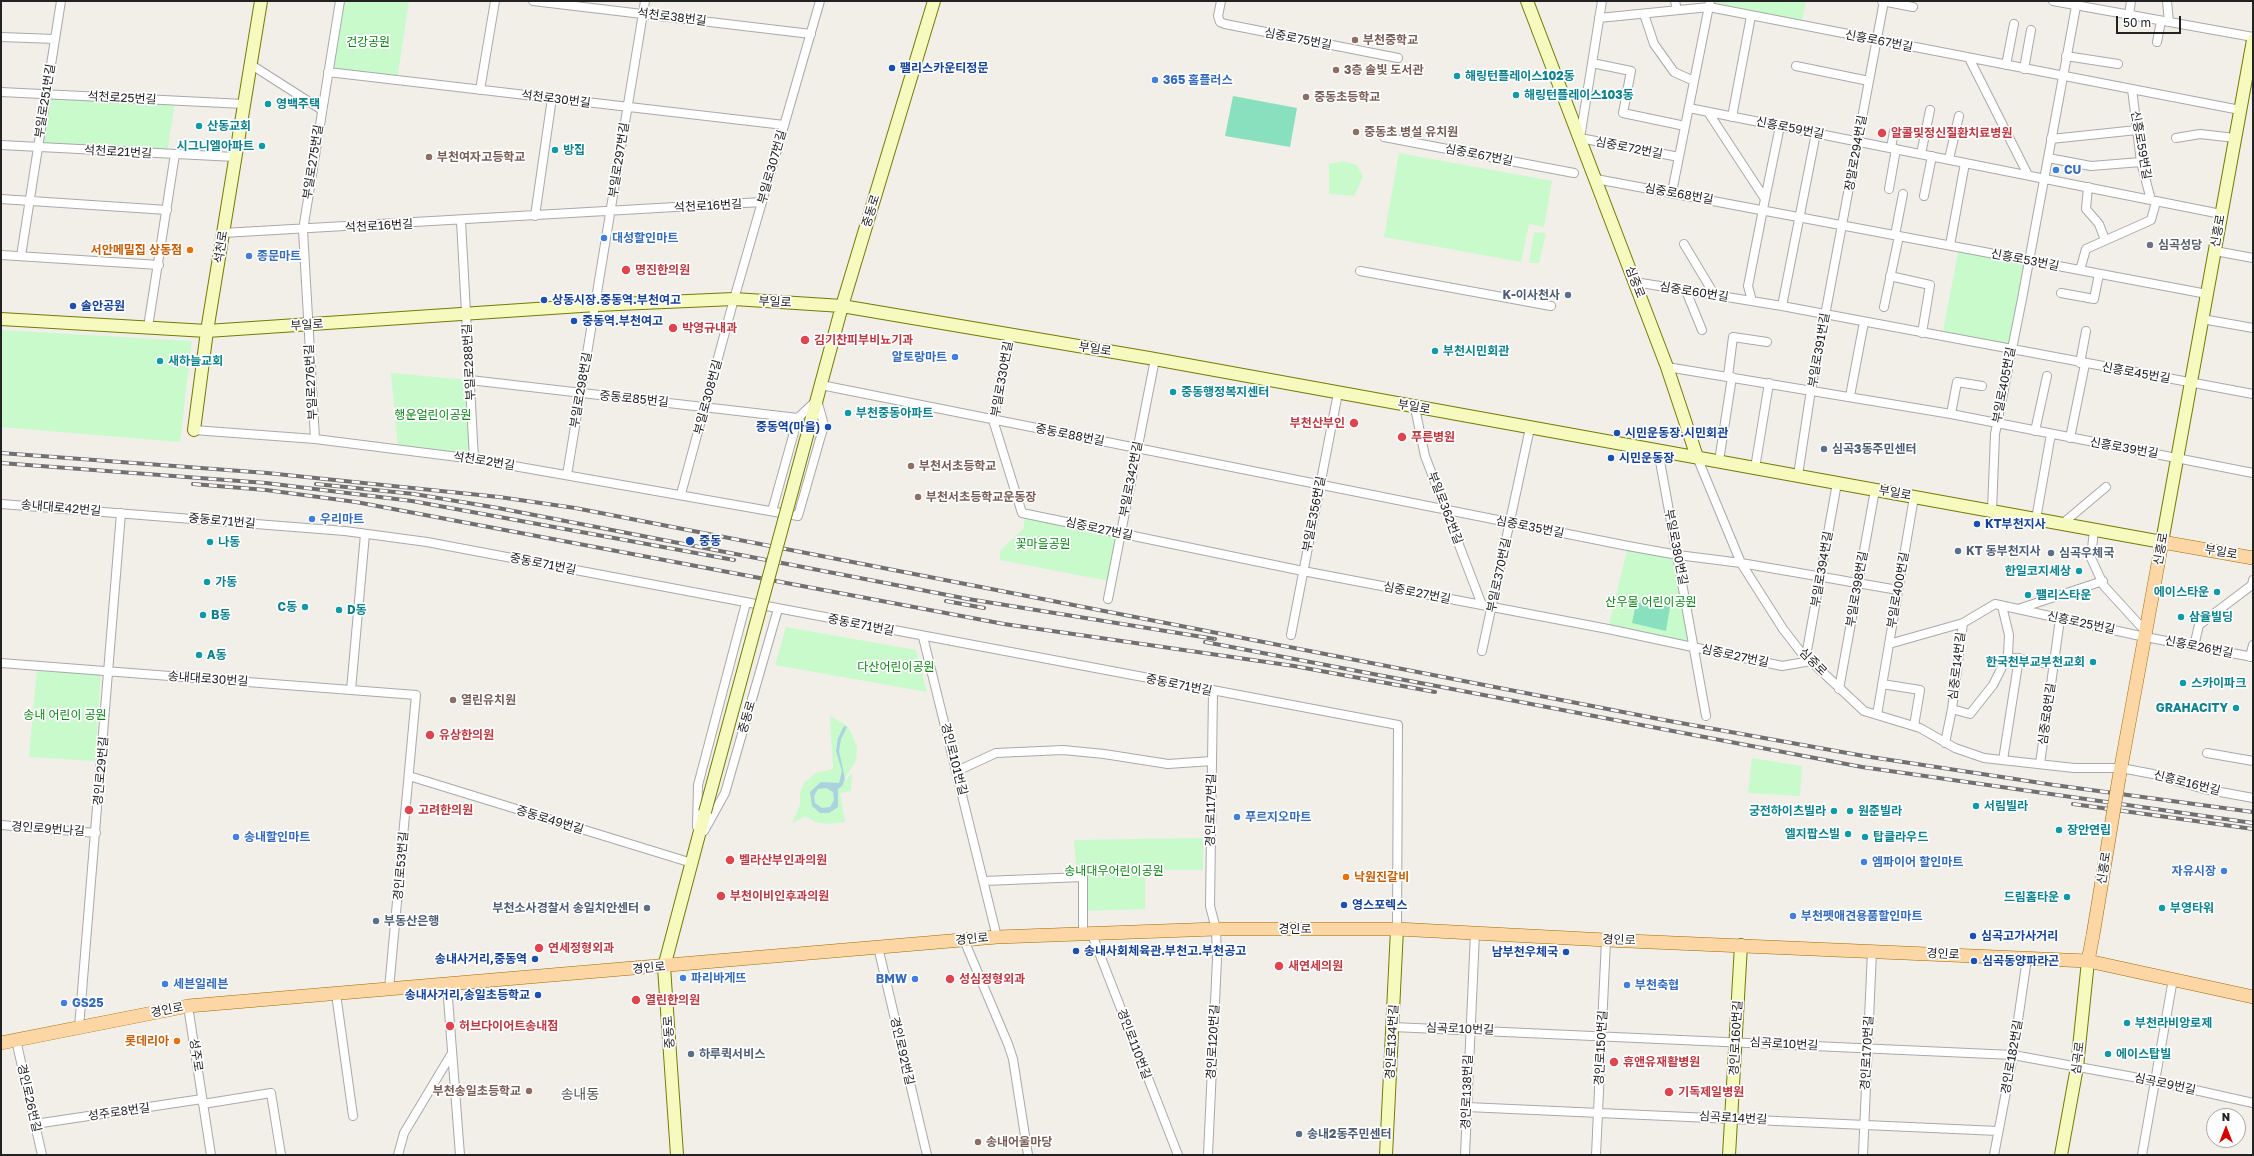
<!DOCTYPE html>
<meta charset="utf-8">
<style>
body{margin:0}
#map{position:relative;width:2254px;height:1156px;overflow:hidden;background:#f2efe9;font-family:"Golos Text",sans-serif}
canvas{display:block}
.frame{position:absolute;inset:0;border:2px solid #222;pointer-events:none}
.north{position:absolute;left:2206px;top:1108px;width:40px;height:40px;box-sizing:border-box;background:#fff;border:1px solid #a7a7a7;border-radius:50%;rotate:0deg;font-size:11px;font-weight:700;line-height:16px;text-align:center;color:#222}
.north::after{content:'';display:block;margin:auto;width:14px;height:18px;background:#d40000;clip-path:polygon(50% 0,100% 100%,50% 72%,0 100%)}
.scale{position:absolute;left:2116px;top:16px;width:65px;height:18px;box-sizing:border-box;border:2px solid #222;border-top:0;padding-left:5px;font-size:12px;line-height:14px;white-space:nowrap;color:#222;-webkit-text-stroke:3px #fff;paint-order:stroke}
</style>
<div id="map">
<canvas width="2254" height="1156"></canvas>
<div class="frame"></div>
<div class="north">N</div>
<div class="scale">50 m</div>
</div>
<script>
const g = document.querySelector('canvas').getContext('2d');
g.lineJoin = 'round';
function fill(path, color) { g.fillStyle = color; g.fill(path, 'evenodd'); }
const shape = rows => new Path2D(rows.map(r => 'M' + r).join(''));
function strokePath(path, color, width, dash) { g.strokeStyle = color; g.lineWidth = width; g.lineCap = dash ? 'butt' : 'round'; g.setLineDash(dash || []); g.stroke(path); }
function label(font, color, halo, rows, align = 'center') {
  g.font = font + ' "Golos Text","Noto Sans KR",sans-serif'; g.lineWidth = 3.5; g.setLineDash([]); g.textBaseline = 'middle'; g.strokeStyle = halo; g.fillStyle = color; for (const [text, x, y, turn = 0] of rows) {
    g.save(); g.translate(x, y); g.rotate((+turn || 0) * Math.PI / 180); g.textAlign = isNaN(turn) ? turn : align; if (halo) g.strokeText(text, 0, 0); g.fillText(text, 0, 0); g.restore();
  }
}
fill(shape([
 [340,1,409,1,397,80,328,72],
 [1710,1,1806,1,1801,26,1709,7],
 [46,95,175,101,167,154,38,147],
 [1399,153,1552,181,1544,227,1529,224,1521,262,1384,237],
 [1343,161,1357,165,1363,177,1354,196,1329,194,1329,164],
 [1534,232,1546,233,1539,263,1529,263],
 [1959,247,2029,261,2011,349,1942,337],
 [1,330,192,341,180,442,1,427],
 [391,373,470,380,474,459,398,449],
 [1024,516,1118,535,1109,581,1000,560,1000,551,1024,528],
 [1628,546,1678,555,1694,648,1608,629],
 [786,627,916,650,927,692,775,665],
 [37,668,101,673,95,761,29,757],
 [830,716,846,725,851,732,857,747,856,761,838,788,852,773,851,791,840,793,845,822,829,824,815,822,805,816,792,823,800,805,800,793,804,783,816,773,833,769],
 [1752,758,1802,766,1800,796,1748,793],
 [1203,838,1203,870,1145,870,1145,909,1083,911,1083,877,1077,877,1074,840]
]), '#c8facc');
fill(shape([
 [1233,96,1297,108,1290,147,1225,136],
 [1637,599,1670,607,1666,631,1632,623]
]), '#88e0be');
fill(shape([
 [844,726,847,727,841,739,839,751,845,779,842,786,838,789,838,807,829,813,820,813,812,806,810,792,821,782,839,783,842,771,836,751,838,738],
 [826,788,833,792,834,800,830,807,822,808,815,803,814,796,818,789]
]), '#aad3df');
const street = shape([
 [533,1,811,34],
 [1221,1,1218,16,1220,22,1225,24,1398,58],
 [1602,1,1580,138,1679,157],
 [1675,1,1677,10],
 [1882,1,1913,7],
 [2053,1,2253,37],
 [2167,1,2169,22],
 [1644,14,1654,44,1674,72,1694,81],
 [2129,15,2131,1],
 [1599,18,1709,7,2240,110],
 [1,37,55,39],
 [2157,42,2161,21],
 [2066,56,2118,64],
 [1969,58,2028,175],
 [1592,63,1631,71,1623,113,1685,126],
 [250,64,322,110],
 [2006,65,2014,24],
 [1796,66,1869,81],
 [2024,69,2031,30],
 [328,72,784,125],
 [2132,89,2141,162,2151,200],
 [480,90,495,1],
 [1,92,244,104],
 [1689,108,2221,214],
 [1708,112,1765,199,1748,286,1752,301],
 [1732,117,1751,16],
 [1384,137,1574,173],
 [2176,138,2200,134,2235,138],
 [2051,139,2137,130],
 [1,145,235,157],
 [1891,148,1894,131],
 [1921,154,1930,110],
 [2048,158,2091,166,2141,162],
 [1949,159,1959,116],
 [1596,179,2207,294],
 [2088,187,2086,209,2099,224,2105,240],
 [1889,189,1896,149],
 [1672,192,1710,1],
 [1924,196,1932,156],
 [1,199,167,210],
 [1765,199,1780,126],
 [535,216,552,98],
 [461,221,474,459],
 [223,233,762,202],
 [1895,235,1903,194],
 [1684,244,1714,294],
 [1950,245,1965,163],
 [2215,251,2253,258],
 [1,255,159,265],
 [21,256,61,1],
 [2080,270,2086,249,2151,220,2156,202],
 [1360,271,1551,306],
 [1890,276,1930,285,1922,333],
 [1635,282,1782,306,2253,394],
 [1686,291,1702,330],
 [2061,293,2094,299,2099,274],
 [1782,306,1816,133],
 [1884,307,1899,236],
 [2202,319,2253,328],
 [148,327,175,154],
 [1010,335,993,420,1022,513,1303,571,1608,629,1782,666,1811,661],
 [2080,363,2086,331],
 [1667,367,1951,414,2253,473],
 [1728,376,1733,337,1767,342],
 [470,380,798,418],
 [821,385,1628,546,1678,555,1741,563,1898,590],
 [1850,396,1864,322],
 [1415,408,1425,456,1482,605],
 [1951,414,1957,382,1982,386],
 [194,430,315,439,474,459,798,516,824,425,817,400],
 [2035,431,2047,376],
 [2070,438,2085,364],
 [315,439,303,230,340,1],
 [1658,450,1706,716],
 [1697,457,1741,563,1783,629,1800,651,1864,711,1920,728,1955,748,1984,758,2074,768,2121,768,2153,774,2204,789,2253,798],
 [1719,461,1732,377],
 [1755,468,1769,383],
 [567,475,645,1],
 [1798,475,1811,390,1884,1],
 [681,494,734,299,820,1],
 [1,504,345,531,427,542,1398,725,1397,929],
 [772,511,798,418,816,401],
 [1992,511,1995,434,2022,299,2077,1],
 [2036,519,2051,434],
 [2062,524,2106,487],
 [2094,530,2091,558,2104,586,2146,632],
 [1108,599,1155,359],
 [2018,609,2103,581],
 [1291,635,1338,393],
 [923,637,997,937],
 [1889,644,1963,623,1995,604,2145,637,2253,657],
 [2194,646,2199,625,2252,585,2253,580],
 [1482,651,1530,428],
 [1806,656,1837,483],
 [2250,657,2253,645],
 [2014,658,2054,665],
 [1,663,416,695,389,989],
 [1882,684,1920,690,1914,726],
 [1839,689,1875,490],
 [351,690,365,534],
 [1952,709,1970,714,1993,685,2008,655,2009,635,2002,606],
 [1877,715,1914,497],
 [1945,743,1952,709,1963,623],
 [2207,753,2253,761],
 [2003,760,2019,658],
 [2040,764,2060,619],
 [957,771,996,753,1063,750,1104,754,1168,764,1212,761],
 [409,776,692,863],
 [1,825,96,833],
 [697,827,698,785,746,603],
 [704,831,725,793,778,609],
 [984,881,1083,877,1083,933],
 [1091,932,1178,1155],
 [964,940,1008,1044,1013,1059,1028,1155],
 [878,947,927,1155],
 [447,985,460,1155],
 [336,994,353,1116],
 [188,1006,211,1155],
 [1393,1027,2013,1055,2155,1081,2253,1103],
 [79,1028,121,513],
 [16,1040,42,1155],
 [203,1104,271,1093,281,1155],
 [1467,1107,1998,1131],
 [35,1124,202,1099],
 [398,1155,404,1133,452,1053],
 [1208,1155,1217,959,1216,929,1210,906,1213,691],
 [1465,1155,1475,933],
 [1596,1155,1606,940],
 [1863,1155,1872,951],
 [1994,1155,2013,1055,2027,958],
 [2142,1155,2173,979]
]);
const secondary = shape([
 [1527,1,1667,367,1697,457],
 [1,319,207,331,596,305,734,299,842,306,1149,358,2162,542,2253,40],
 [811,421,842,306,934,1],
 [194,430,207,331,261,1],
 [677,1155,664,967,705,812],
 [1386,1155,1397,929],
 [1729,1155,1741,945],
 [2061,1155,2077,1067,2088,961]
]);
const primary = shape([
 [2119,778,2162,542,2253,558],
 [2088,961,2093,935],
 [1,1043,188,1006,997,937,1216,929,1397,929,1606,940,2088,961,2253,997]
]);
strokePath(street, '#a9a9a9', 10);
strokePath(secondary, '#707d05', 14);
strokePath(primary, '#a06b00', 14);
strokePath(street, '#fff', 8);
strokePath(secondary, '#f7fabf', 12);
strokePath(primary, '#fcd6a4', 13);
const rail = shape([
 [1,453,267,473,499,497,575,508,1664,720,1864,756,2054,785,2253,812],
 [1,463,266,483,412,501,734,560],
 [193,484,266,490,356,502,1004,624,1294,666,1435,692],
 [316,484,414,494,498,508,968,599,1215,639],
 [946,601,984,608],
 [1205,642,1862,767,2253,823],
 [2073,804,2253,829]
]);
strokePath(rail, '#707070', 4);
strokePath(rail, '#fff', 2.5, [8]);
const secondaryBridge = shape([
 [705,812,811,421]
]);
const primaryBridge = shape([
 [2093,935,2119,778]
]);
strokePath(secondaryBridge, '#707d05', 14, []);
strokePath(primaryBridge, '#a06b00', 14, []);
strokePath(secondaryBridge, '#f7fabf', 12);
strokePath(primaryBridge, '#fcd6a4', 13);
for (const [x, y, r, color] of [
 [1355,40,4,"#8d6e63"],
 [892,68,4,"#1a4fb4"],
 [1336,70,4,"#8d6e63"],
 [1457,76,4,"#0f9aa8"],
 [1155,80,4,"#3f7fe0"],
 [1516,95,4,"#0f9aa8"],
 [1306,97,4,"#8d6e63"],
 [268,104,4,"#0f9aa8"],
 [199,126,4,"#0f9aa8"],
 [1356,132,4,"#8d6e63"],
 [1882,133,5,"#e0444e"],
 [262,146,4,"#0f9aa8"],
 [555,150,4,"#0f9aa8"],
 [429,157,4,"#8d6e63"],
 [2056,170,4,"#3f7fe0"],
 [604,238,4,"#3f7fe0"],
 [2150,245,4,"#6b7280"],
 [190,250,4,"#e8710a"],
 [249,256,4,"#3f7fe0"],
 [626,270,5,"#e0444e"],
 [1568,295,4,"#5c6f8a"],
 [544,300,4,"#1a4fb4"],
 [73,306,4,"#1a4fb4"],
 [574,321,4,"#1a4fb4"],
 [673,328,5,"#e0444e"],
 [805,340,5,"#e0444e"],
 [1435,351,4,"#0f9aa8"],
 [955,357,4,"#3f7fe0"],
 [160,361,4,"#0f9aa8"],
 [1173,392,4,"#0f9aa8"],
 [848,413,4,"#0f9aa8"],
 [1354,423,5,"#e0444e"],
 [828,427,4,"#1a4fb4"],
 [1617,433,4,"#1a4fb4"],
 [1402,437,5,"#e0444e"],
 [1824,449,4,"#5c6f8a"],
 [1611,458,4,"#1a4fb4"],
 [911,466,4,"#8d6e63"],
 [918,497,4,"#8d6e63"],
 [312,519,4,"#3f7fe0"],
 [1977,524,4,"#1a4fb4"],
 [690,541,5,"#1a4fb4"],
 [210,542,4,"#0f9aa8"],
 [1958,551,4,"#5c6f8a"],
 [2051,553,4,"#5c6f8a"],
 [2079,571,4,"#0f9aa8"],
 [207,582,4,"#0f9aa8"],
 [2217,592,4,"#0f9aa8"],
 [2028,595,4,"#0f9aa8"],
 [305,607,4,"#0f9aa8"],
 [339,610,4,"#0f9aa8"],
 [203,615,4,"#0f9aa8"],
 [2181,617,4,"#0f9aa8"],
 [199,655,4,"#0f9aa8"],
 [2093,662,4,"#0f9aa8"],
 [2183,683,4,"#0f9aa8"],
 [453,700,4,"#8d6e63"],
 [2236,708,4,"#0f9aa8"],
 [430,735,5,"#e0444e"],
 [1976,806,4,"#0f9aa8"],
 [409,810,5,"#e0444e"],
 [1834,811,4,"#0f9aa8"],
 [1850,811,4,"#0f9aa8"],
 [1237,817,4,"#3f7fe0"],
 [2059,830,4,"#0f9aa8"],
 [1848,834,4,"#0f9aa8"],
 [236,837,4,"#3f7fe0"],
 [1865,837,4,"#0f9aa8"],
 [730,860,5,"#e0444e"],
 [1864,862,4,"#3f7fe0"],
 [2224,871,4,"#3f7fe0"],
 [1346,877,4,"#e8710a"],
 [721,896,5,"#e0444e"],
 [2067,897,4,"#0f9aa8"],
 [1344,905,4,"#1a4fb4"],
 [647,908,4,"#5c6f8a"],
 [2162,908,4,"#0f9aa8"],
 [1793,916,4,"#3f7fe0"],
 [376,921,4,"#5c6f8a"],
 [1973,936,4,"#1a4fb4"],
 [539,948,5,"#e0444e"],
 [1076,951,4,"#1a4fb4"],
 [1566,952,4,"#1a4fb4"],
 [535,959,4,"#1a4fb4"],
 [1974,961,4,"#1a4fb4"],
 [1279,966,5,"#e0444e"],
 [683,978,4,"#3f7fe0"],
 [915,979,4,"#3f7fe0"],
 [950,979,5,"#e0444e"],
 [165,984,4,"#3f7fe0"],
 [1627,985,4,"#3f7fe0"],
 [538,995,4,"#1a4fb4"],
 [636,1000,5,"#e0444e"],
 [64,1003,4,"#3f7fe0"],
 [2127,1023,4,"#0f9aa8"],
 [450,1026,5,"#e0444e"],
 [177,1041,4,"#e8710a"],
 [691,1054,4,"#5c6f8a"],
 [2108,1054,4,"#0f9aa8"],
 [1614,1062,5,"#e0444e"],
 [529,1091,4,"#8d6e63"],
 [1669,1092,5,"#e0444e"],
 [1299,1134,4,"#5c6f8a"],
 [978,1142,4,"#8d6e63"]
]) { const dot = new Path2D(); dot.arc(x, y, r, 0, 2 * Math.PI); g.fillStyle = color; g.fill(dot); strokePath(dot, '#fff', 1.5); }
label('12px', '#222', '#fff', [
 ["석천로38번길",672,17,7],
 ["심중로75번길",1298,39,11],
 ["신흥로67번길",1879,41,11],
 ["석천로25번길",122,98,3],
 ["석천로30번길",556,99,7],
 ["부일로251번길",45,101,-81],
 ["신흥로59번길",1790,128,11],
 ["신흥로59번길",2141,145,80],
 ["심중로72번길",1629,148,11],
 ["석천로21번길",118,152,3],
 ["장말로294번길",1856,153,-80],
 ["심중로67번길",1479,155,11],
 ["부일로297번길",619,160,-81],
 ["부일로275번길",313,162,-81],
 ["부일로307번길",772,167,-74],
 ["심중로68번길",1679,194,10],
 ["석천로16번길",708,206,-3],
 ["중동로",871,211,-73],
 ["석천로16번길",379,226,-3],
 ["신흥로",2218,231,-80],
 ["석천로",221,247,-81],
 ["신흥로53번길",2025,260,11],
 ["심중로",1635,282,69],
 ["심중로60번길",1694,292,9],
 ["부일로",775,302,3],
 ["부일로",307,325,-4],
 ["부일로",1095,349,9],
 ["부일로391번길",1819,350,-80],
 ["부일로288번길",469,362,-93],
 ["신흥로45번길",2136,373,10],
 ["부일로330번길",1002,379,-80],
 ["부일로276번길",311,382,-93],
 ["부일로405번길",2004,385,-79],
 ["부일로298번길",581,390,-80],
 ["부일로308번길",708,397,-75],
 ["중동로85번길",634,399,6],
 ["부일로",1414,407,10],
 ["중동로88번길",1070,435,11],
 ["신흥로39번길",2124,448,10],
 ["석천로2번길",484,461,9],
 ["부일로342번길",1131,479,-79],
 ["부일로",1895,493,10],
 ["송내대로42번길",61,508,5],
 ["부일로362번길",1445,508,69],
 ["부일로356번길",1314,514,-79],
 ["중동로71번길",222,521,5],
 ["심중로35번길",1530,527,11],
 ["심중로27번길",1099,529,12],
 ["부일로380번길",1676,547,79],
 ["신흥로",2161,549,-80],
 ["부일로",2221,552,10],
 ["중동로71번길",543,564,11],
 ["부일로394번길",1822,569,-80],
 ["부일로370번길",1499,575,-78],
 ["부일로398번길",1857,589,-80],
 ["부일로400번길",1898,590,-80],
 ["심중로27번길",1417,593,11],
 ["신흥로25번길",2081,623,12],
 ["중동로71번길",861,625,11],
 ["신흥로26번길",2199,647,11],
 ["심중로27번길",1735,656,12],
 ["심중로",1813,662,45],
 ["심중로14번길",1957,666,-83],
 ["송내대로30번길",208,679,4],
 ["중동로71번길",1179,685,11],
 ["심중로8번길",2047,714,-82],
 ["중동로",747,717,-74],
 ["경인로101번길",954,759,76],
 ["경인로29번길",101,771,-85],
 ["신흥로16번길",2187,783,14],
 ["경인로117번길",1211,810,-89],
 ["중동로49번길",550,820,17],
 ["경인로9번나길",48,829,4],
 ["경인로53번길",401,866,-85],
 ["신흥로",2104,868,-81],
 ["경인로",1295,929],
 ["경인로",972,939,-5],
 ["경인로",1619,940,2],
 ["경인로",1943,954,3],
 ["경인로",649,968,-5],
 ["경인로",167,1010,-11],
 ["심곡로10번길",1460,1029,2],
 ["중동로",669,1032,-94],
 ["경인로160번길",1736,1038,-87],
 ["경인로120번길",1213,1042,-87],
 ["경인로134번길",1392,1042,-87],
 ["경인로110번길",1134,1044,69],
 ["심곡로10번길",1784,1044,3],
 ["경인로150번길",1601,1048,-87],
 ["경인로92번길",902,1051,77],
 ["경인로170번길",1867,1053,-87],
 ["성주로",196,1055,81],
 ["경인로182번길",2012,1057,-80],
 ["심곡로",2078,1058,-83],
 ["심곡로9번길",2165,1084,12],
 ["경인로138번길",1467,1092,-88],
 ["경인로26번길",29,1098,77],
 ["성주로8번길",119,1112,-8],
 ["심곡로14번길",1733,1118,3]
]);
label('bold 12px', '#785e54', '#fff', [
 ["부천중학교",1363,40],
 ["3층 솔빛 도서관",1344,70],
 ["중동초등학교",1314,97],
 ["중동초 병설 유치원",1364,132],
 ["부천여자고등학교",437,157],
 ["부천서초등학교",919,466],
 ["부천서초등학교운동장",926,497],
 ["열린유치원",461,700],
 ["부천송일초등학교",521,1091,"right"],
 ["송내어울마당",986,1142]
], 'left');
label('12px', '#0c8416', '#fff', [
 ["건강공원",368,42],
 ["행운얼린이공원",433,415],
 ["꽃마을공원",1043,544],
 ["산우물 어린이공원",1651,602],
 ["다산어린이공원",896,667],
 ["송내 어린이 공원",65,715],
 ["송내대우어린이공원",1114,871]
]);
label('bold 12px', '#164399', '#fff', [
 ["팰리스카운티정문",900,68],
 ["상동시장.중동역.부천여고",552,300],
 ["솔안공원",81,306],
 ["중동역.부천여고",582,321],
 ["중동역(마을)",820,427,"right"],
 ["시민운동장.시민회관",1625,433],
 ["시민운동장",1619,458],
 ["KT부천지사",1985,524],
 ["중동",699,541],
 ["영스포렉스",1352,905],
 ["심곡고가사거리",1981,936],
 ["송내사회체육관.부천고.부천공고",1084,951],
 ["남부천우체국",1558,952,"right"],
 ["송내사거리,중동역",527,959,"right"],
 ["심곡동양파라곤",1982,961],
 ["송내사거리,송일초등학교",530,995,"right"]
], 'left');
label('bold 12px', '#0d838f', '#fff', [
 ["해링턴플레이스102동",1465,76],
 ["해링턴플레이스103동",1524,95],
 ["영백주택",276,104],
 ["산동교회",207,126],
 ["시그니엘아파트",254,146,"right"],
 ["방집",563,150],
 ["부천시민회관",1443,351],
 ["새하늘교회",168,361],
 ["중동행정복지센터",1181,392],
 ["부천중동아파트",856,413],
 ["나동",218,542],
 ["한일코지세상",2071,571,"right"],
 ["가동",215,582],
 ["에이스타운",2209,592,"right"],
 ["팰리스타운",2036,595],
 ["C동",297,607,"right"],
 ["D동",347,610],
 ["B동",211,615],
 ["삼율빌딩",2189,617],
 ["A동",207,655],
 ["한국천부교부천교회",2085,662,"right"],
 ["스카이파크",2191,683],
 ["GRAHACITY",2228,708,"right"],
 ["서림빌라",1984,806],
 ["궁전하이츠빌라",1826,811,"right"],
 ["원준빌라",1858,811],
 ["장안연립",2067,830],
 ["엘지팝스빌",1840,834,"right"],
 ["탑클라우드",1873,837],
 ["드림홈타운",2059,897,"right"],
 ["부영타워",2170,908],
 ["부천라비앙로제",2135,1023],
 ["에이스탑빌",2116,1054]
], 'left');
label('bold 12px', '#366cbe', '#fff', [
 ["365 홈플러스",1163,80],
 ["CU",2064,170],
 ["대성할인마트",612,238],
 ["종문마트",257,256],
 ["알토랑마트",947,357,"right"],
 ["우리마트",320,519],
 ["푸르지오마트",1245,817],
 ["송내할인마트",244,837],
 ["엠파이어 할인마트",1872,862],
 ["자유시장",2216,871,"right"],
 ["부천펫애견용품할인마트",1801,916],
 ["파리바게뜨",691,978],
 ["BMW",907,979,"right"],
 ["세븐일레븐",173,984],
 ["부천축협",1635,985],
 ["GS25",72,1003]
], 'left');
label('bold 12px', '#be3a42', '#fff', [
 ["알콜및정신질환치료병원",1891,133],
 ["명진한의원",635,270],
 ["박영규내과",682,328],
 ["김기찬피부비뇨기과",814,340],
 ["부천산부인",1345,423,"right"],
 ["푸른병원",1411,437],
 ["유상한의원",439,735],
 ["고려한의원",418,810],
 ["벨라산부인과의원",739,860],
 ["부천이비인후과의원",730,896],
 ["연세정형외과",548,948],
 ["새연세의원",1288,966],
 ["성심정형외과",959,979],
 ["열린한의원",645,1000],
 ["허브다이어트송내점",459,1026],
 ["휴앤유재활병원",1623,1062],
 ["기독제일병원",1678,1092]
], 'left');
label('bold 12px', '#5b616d', '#fff', [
 ["심곡성당",2158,245]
], 'left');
label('bold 12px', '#c56008', '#fff', [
 ["서안메밀집 상동점",182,250],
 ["낙원진갈비",1354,877,"left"],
 ["롯데리아",169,1041]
], 'right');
label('bold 12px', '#4e5e75', '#fff', [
 ["K-이사천사",1560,295,"right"],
 ["심곡3동주민센터",1832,449],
 ["KT 동부천지사",1966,551],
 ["심곡우체국",2059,553],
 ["부천소사경찰서 송일치안센터",639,908,"right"],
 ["부동산은행",384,921],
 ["하루퀵서비스",699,1054],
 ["송내2동주민센터",1307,1134]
], 'left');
label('14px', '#555', '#fff', [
 ["송내동",580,1095]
]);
</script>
